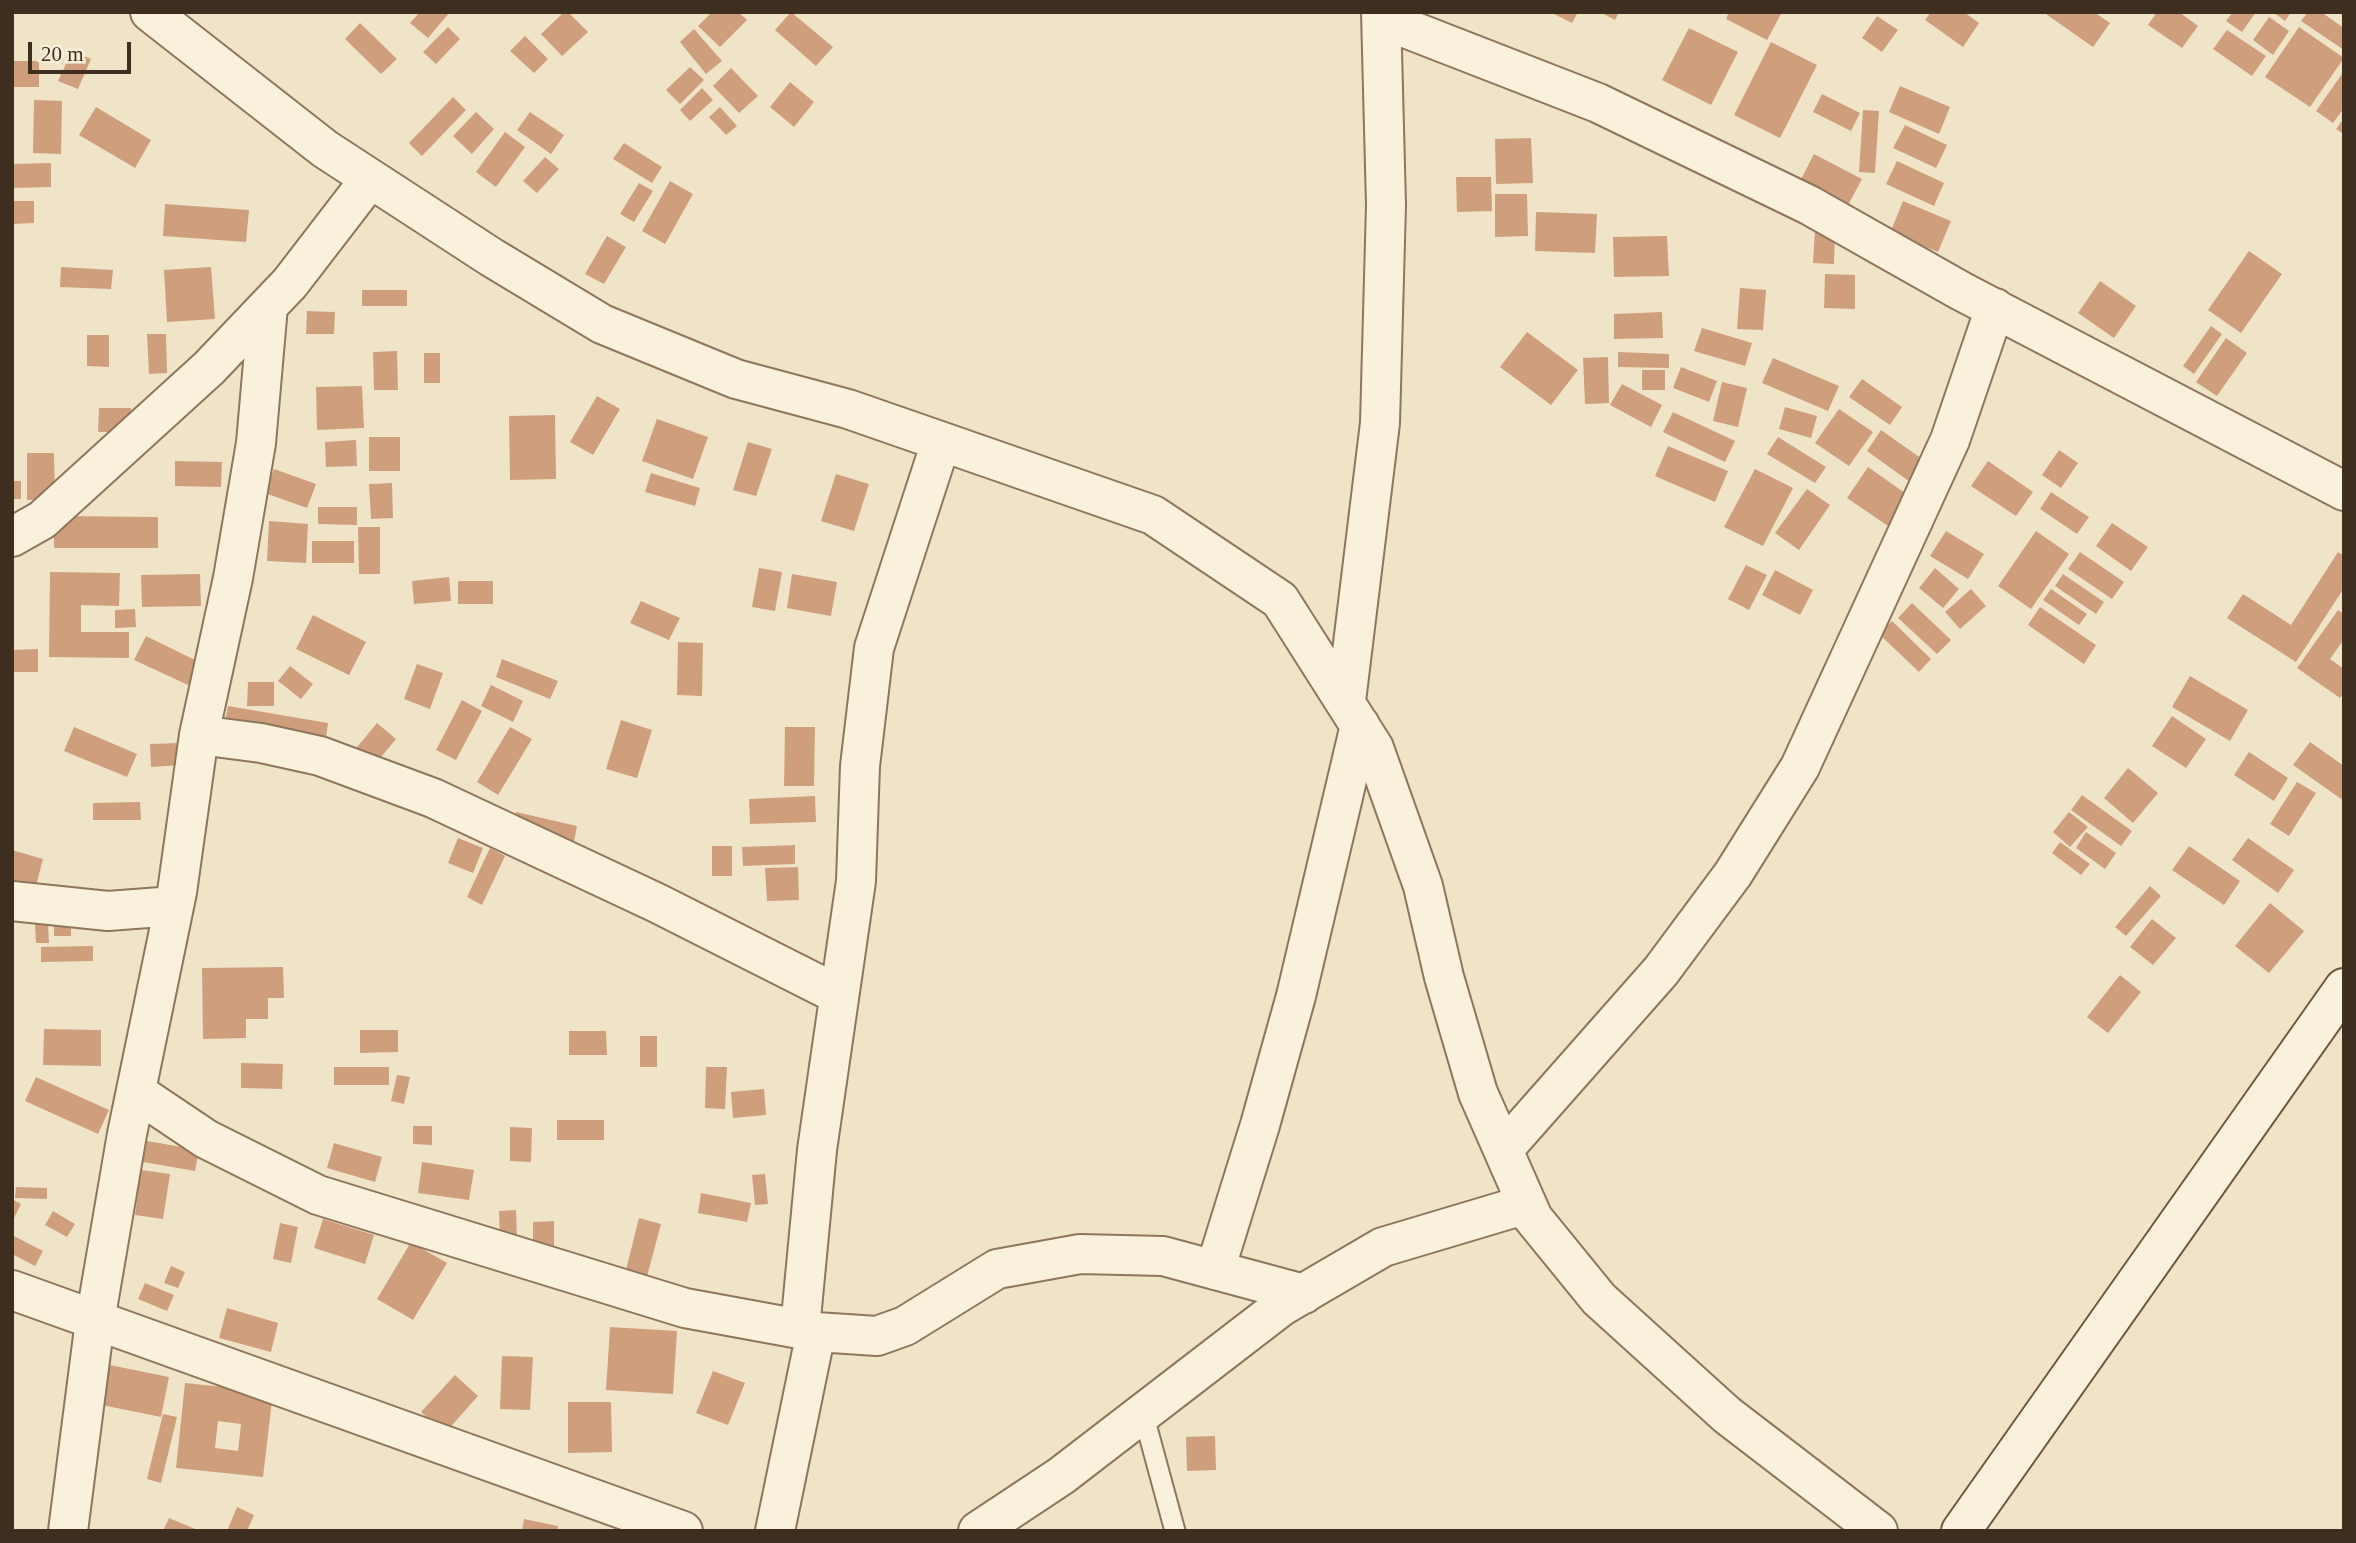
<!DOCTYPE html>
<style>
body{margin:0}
#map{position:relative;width:2356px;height:1543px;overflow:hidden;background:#f0e4c8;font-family:"Times New Roman",serif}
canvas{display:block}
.frame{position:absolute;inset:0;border:14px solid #3d2e20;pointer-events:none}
.scale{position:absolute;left:28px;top:42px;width:103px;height:32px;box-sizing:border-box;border:4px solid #3d2e20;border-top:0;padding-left:9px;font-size:21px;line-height:24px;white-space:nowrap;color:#3d2e20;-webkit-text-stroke:5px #f7eed8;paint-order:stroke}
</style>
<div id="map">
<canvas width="2356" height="1543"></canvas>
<div class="frame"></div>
<div class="scale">20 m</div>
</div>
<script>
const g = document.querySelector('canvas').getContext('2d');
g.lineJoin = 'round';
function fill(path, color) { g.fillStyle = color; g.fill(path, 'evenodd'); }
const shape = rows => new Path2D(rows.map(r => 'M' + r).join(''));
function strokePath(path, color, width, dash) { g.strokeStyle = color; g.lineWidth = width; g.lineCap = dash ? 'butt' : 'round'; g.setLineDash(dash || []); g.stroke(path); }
fill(shape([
 [420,12,450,12,428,38,410,23],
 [564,12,568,12,588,32,562,56,541,34],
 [712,12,738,12,747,20,720,47,698,26],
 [791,12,833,47,816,66,775,30],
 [1550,12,1578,12,1572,23],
 [1600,12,1619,12,1615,20],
 [1729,12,1782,12,1767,40,1726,19],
 [1931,12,1964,12,1979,23,1963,47,1925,20],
 [2043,12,2094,12,2110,23,2093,47],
 [2157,12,2179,12,2198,26,2182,48,2148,25],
 [2233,12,2256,12,2242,32,2226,21],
 [2273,12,2291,12,2285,21],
 [2308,12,2321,12,2344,28,2344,50,2301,21],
 [1877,16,1898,30,1882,52,1862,38],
 [2269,17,2289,31,2273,55,2253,40],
 [360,23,397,59,381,74,345,39],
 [448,27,460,39,436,64,423,52],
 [2299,27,2344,58,2310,107,2265,77],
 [1689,28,1738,52,1711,105,1662,80],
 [694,29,722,61,706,74,680,42],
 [2227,30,2266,56,2252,76,2213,49],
 [525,36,548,59,534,73,510,51],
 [1771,42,1817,65,1780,138,1734,115],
 [72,51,91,59,78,89,58,81],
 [12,61,39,61,39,87,12,87],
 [690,67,704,80,680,104,666,90],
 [731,68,758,96,739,113,713,86],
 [2344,71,2344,108,2333,123,2316,111],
 [790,82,814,102,794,127,770,107],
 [1900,86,1950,107,1939,134,1889,112],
 [702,88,713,100,690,121,680,110],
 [1822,94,1860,113,1851,131,1813,112],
 [453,97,466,110,422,156,409,143],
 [34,100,62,101,61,154,33,153],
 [96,107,151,140,135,168,79,135],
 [720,107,737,126,726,135,709,117],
 [1863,110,1879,111,1875,173,1859,172],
 [476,112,494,129,472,154,453,136],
 [530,112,564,135,551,154,517,130],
 [2344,118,2344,134,2336,129],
 [1905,125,1947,145,1936,168,1893,148],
 [505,132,525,147,496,187,476,172],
 [1531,138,1533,183,1496,184,1495,139],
 [624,143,662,167,652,183,613,159],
 [1814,154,1862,179,1846,209,1798,185],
 [545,157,559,169,537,193,523,181],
 [1897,161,1944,183,1934,206,1886,184],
 [51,163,51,187,14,188,13,164],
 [1456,177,1491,177,1492,211,1457,212],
 [670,181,693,194,665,244,642,231],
 [639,183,653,191,634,222,620,214],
 [1495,194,1527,194,1528,236,1495,237],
 [12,201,34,201,34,223,12,224],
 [1903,201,1951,221,1938,252,1890,233],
 [165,204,249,210,246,242,163,236],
 [1536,212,1597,214,1595,253,1535,251],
 [1815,230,1835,231,1834,264,1813,263],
 [607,236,626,247,604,284,585,274],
 [1667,236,1669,276,1614,277,1613,237],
 [2249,251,2282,274,2241,333,2208,310],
 [61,267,113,270,111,289,60,287],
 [211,267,215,319,167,322,164,270],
 [1825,274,1855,275,1855,309,1824,308],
 [2100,281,2136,306,2114,338,2078,313],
 [1740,288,1766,290,1763,330,1737,329],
 [362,290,407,290,407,306,362,306],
 [307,311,335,312,334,334,306,334],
 [1662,312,1663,338,1614,339,1614,314],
 [2211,326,2222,334,2194,374,2183,366],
 [1702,328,1752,343,1745,366,1694,351],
 [1527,332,1578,370,1551,405,1500,367],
 [147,334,166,334,167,373,149,374],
 [87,335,109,335,109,367,87,366],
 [2226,338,2247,353,2217,396,2196,382],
 [397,351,398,390,374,390,373,352],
 [1618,352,1669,354,1669,368,1618,367],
 [424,353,440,353,440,383,424,383],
 [1608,357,1609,403,1585,404,1583,358],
 [1773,358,1839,386,1828,411,1762,383],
 [1681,367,1717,381,1709,402,1673,388],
 [1642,370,1665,370,1665,390,1642,390],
 [1862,379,1902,407,1890,425,1849,397],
 [1722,382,1747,388,1738,427,1713,421],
 [1622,384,1662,405,1651,427,1610,405],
 [362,386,364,428,317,430,316,387],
 [597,396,620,409,593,455,570,442],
 [1785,407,1817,416,1811,438,1779,429],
 [99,408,131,408,131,432,98,432],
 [1839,409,1873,432,1849,466,1815,443],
 [1673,412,1735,441,1725,462,1663,432],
 [555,415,556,479,510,480,509,416],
 [657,419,708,437,693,479,642,461],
 [1881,430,1925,461,1910,482,1867,451],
 [369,437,400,437,400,471,369,471],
 [1778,437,1826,467,1815,483,1767,454],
 [356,440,357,466,326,467,325,442],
 [748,442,772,449,756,496,733,490],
 [1668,446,1728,471,1715,502,1655,476],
 [2059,450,2078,463,2061,488,2042,475],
 [27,453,54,453,55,499,27,500],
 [175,461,222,462,221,487,175,486],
 [1988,461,2033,492,2016,516,1971,486],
 [1868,467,1915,500,1894,530,1847,498],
 [274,469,316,484,307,508,265,493],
 [1755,469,1793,488,1763,546,1724,527],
 [651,473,700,488,695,506,645,492],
 [836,474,869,484,854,531,821,521],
 [12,481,21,481,21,499,12,499],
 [392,483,393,518,371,519,369,484],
 [1807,489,1830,505,1799,550,1775,533],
 [2051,492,2089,517,2077,534,2040,509],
 [318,507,357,507,357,525,318,524],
 [54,516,158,517,158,548,54,548],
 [269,521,308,524,306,563,267,561],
 [2112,523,2148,547,2131,571,2096,546],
 [358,527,380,527,380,574,359,574],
 [1946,531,1984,554,1968,579,1930,556],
 [2036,531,2069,554,2031,609,1998,586],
 [312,541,354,541,354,563,312,563],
 [2080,552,2124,582,2112,599,2068,569],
 [2338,552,2344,556,2344,588,2296,662,2227,618,2243,594,2291,625],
 [1746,565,1767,575,1749,610,1728,599],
 [759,568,782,572,775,611,752,607],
 [1935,568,1959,589,1943,608,1919,588],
 [1775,570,1813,590,1800,615,1762,595],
 [50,572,120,573,119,606,81,605,81,632,129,632,129,658,49,657],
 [200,574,201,606,142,607,141,575],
 [792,574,837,582,831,616,787,608],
 [2063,574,2104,602,2096,614,2055,586],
 [449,577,451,601,414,604,412,581],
 [458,581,493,581,493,604,458,604],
 [1971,589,1986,606,1960,629,1945,612],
 [2051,589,2087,614,2079,625,2043,600],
 [641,601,680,618,669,640,630,623],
 [1912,603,1951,640,1937,654,1898,618],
 [2040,607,2096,645,2084,664,2028,625],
 [135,609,136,627,115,628,115,610],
 [2338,610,2344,614,2344,639,2330,659,2344,669,2344,693,2340,698,2297,668],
 [313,615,366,642,349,675,296,649],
 [1892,621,1931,659,1919,672,1879,634],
 [146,636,199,662,188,685,134,660],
 [678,642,703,643,702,696,677,695],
 [38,649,38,672,12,672,12,650],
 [502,659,558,681,550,699,496,677],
 [417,664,443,673,430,709,404,699],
 [290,666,313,684,301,699,278,681],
 [2190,676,2248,710,2230,741,2172,707],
 [248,682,274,682,274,706,247,706],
 [491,685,523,701,513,722,481,706],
 [462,700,482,711,456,760,436,750],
 [228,706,328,723,325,745,224,728],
 [2172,716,2206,739,2186,768,2152,746],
 [621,720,652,730,637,778,606,769],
 [377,723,396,739,372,768,353,752],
 [74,727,137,754,127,777,64,751],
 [510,727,532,739,498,795,477,782],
 [785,727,815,727,814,786,784,786],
 [2310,742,2344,766,2344,801,2293,765],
 [179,743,181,765,151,767,150,744],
 [2249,752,2288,778,2274,801,2234,775],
 [2128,768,2158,793,2133,823,2104,798],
 [2297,782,2316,793,2289,836,2270,824],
 [2082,795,2132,831,2121,846,2071,810],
 [815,796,816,822,750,824,749,799],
 [140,802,141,820,93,820,93,803],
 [516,812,577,826,573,847,511,832],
 [2069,812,2088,827,2070,847,2053,832],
 [2086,832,2116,853,2105,869,2076,848],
 [458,838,483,848,473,873,448,863],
 [2248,838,2294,870,2278,893,2232,860],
 [2060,842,2090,864,2081,875,2052,853],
 [795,845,795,864,743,866,742,847],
 [712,846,732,846,732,876,712,876],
 [2189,846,2240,881,2224,905,2172,870],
 [490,848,505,856,482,905,467,897],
 [12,850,43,859,36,886,12,879],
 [798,867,799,900,767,901,765,868],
 [2150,886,2161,896,2126,936,2115,927],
 [2270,903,2304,931,2269,973,2235,946],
 [54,918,71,918,71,936,54,936],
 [2152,919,2176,938,2153,965,2130,947],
 [48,923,49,943,36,943,35,924],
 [93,946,93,961,41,962,41,947],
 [283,967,284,998,268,998,268,1019,246,1019,246,1038,203,1039,202,968],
 [2120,975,2141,992,2108,1033,2087,1017],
 [44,1029,101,1030,101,1066,43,1065],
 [360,1030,398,1030,398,1052,360,1053],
 [569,1031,606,1031,607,1055,569,1055],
 [640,1036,657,1036,657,1067,640,1067],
 [241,1063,283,1064,282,1089,241,1088],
 [334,1067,389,1067,389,1085,334,1085],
 [706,1067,727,1067,725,1109,705,1108],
 [397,1075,410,1077,404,1104,391,1101],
 [36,1077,109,1110,98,1134,25,1101],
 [764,1089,766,1115,733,1118,731,1092],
 [557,1120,604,1120,604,1140,557,1140],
 [413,1126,432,1126,432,1145,413,1144],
 [510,1127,532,1128,531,1162,510,1161],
 [147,1141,199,1150,195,1171,143,1162],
 [334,1143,382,1157,375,1182,327,1168],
 [422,1162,474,1170,469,1200,418,1193],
 [141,1170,170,1174,163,1219,135,1215],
 [765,1174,768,1204,755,1205,752,1175],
 [16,1187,47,1188,47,1199,15,1198],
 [701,1193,751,1203,747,1222,698,1213],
 [12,1199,21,1204,12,1222],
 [516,1210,517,1238,500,1238,499,1211],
 [53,1211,75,1224,67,1237,45,1225],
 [639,1218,661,1224,646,1280,625,1274],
 [323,1219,374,1235,365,1264,314,1248],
 [554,1221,554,1248,533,1249,533,1222],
 [280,1223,298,1227,291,1263,273,1259],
 [12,1235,43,1251,35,1266,12,1254],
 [411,1242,447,1263,413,1320,377,1299],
 [171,1266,185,1272,178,1288,164,1283],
 [145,1283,174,1295,167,1311,138,1299],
 [227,1308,278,1323,271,1352,219,1338],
 [610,1327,677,1331,673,1394,606,1390],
 [502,1356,533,1357,530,1410,500,1409],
 [105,1364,169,1377,161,1417,97,1404],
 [713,1371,745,1383,728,1425,696,1413],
 [455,1375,478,1396,445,1433,421,1412],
 [185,1383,273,1392,263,1477,176,1468],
 [218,1421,241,1424,238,1451,215,1448],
 [568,1402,611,1402,612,1452,568,1453],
 [163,1414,177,1417,161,1483,147,1479],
 [1215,1436,1216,1470,1187,1471,1186,1437],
 [237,1507,254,1515,247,1531,227,1531],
 [169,1518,200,1531,163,1531],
 [524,1519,558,1526,558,1531,522,1531]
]), '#cf9f7d');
const lane = shape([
 [1143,1413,1175,1531]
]);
const street = shape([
 [150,12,325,149,491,257,602,324,736,379,848,409,1153,515,1280,600,1374,748,1423,886,1444,977,1478,1093,1533,1218,1599,1299,1727,1415,1878,1531],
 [1382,19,1598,103,1809,205,1961,291,2344,491],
 [12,537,42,520,209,368,290,283,370,179],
 [1346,701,1380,423,1386,205,1381,12],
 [199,735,261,743,320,756,433,798,657,903,839,995],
 [12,901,108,911,174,906],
 [136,1092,206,1139,318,1195,685,1308,816,1332,877,1336,905,1326,997,1269,1080,1254,1163,1256,1304,1294],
 [1503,1150,1661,971,1733,874,1800,767,1950,440,1995,308],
 [1215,1270,1260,1125,1296,996,1360,725],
 [12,1290,683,1531],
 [800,1329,817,1150,856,881,860,766,874,648,941,442],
 [68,1531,95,1321,127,1134,177,892,199,735,233,578,256,443,268,306],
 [775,1531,816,1332],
 [978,1531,1061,1476,1282,1306,1383,1247,1527,1204]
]);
const secondary = shape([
 [1961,1531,2344,988]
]);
strokePath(lane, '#8d765c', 23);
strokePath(street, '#8d765c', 42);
strokePath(secondary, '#6f573f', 42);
strokePath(lane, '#faf1dc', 19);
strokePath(street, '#faf1dc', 38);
strokePath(secondary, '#faf1dc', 38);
</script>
